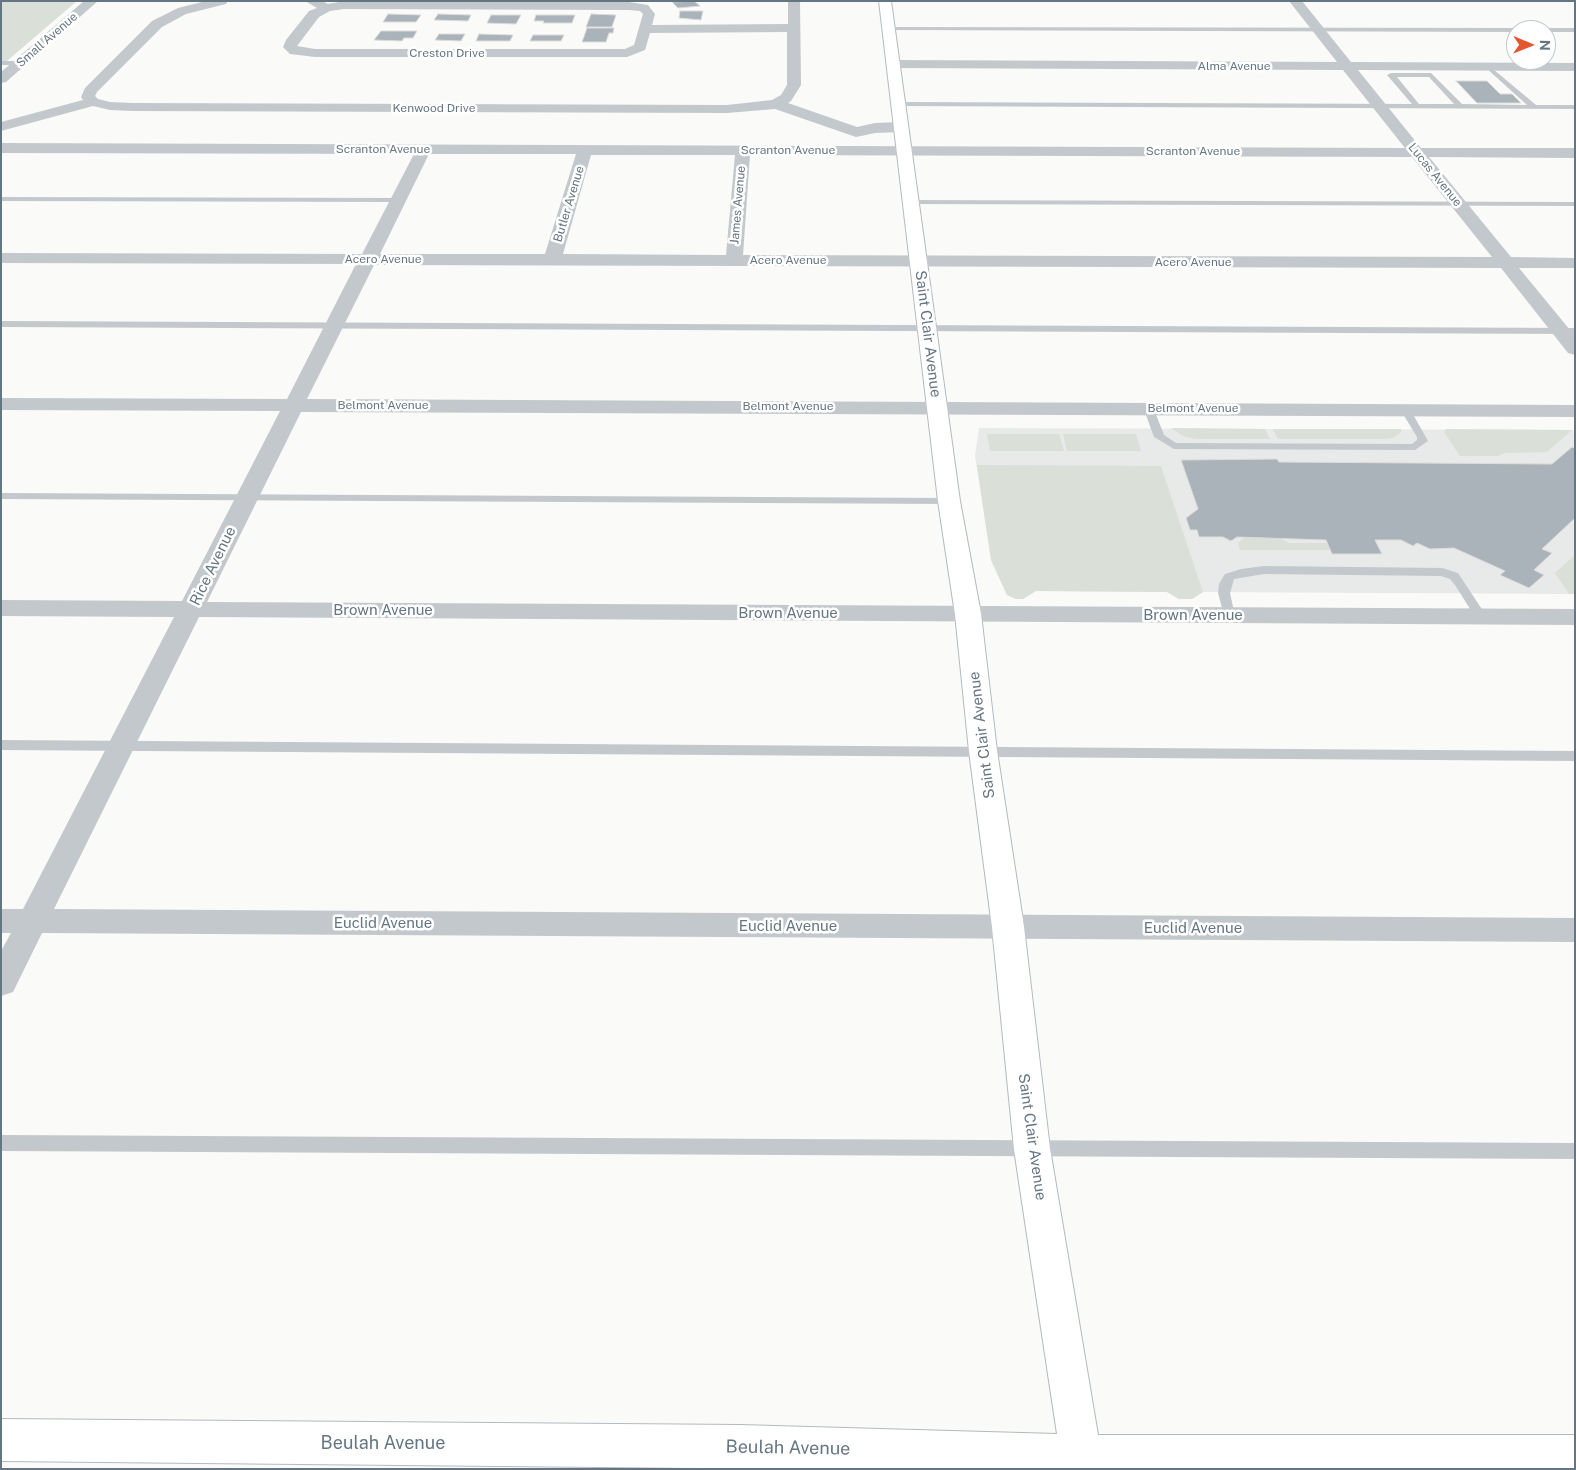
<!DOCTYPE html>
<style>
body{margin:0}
#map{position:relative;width:1576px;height:1470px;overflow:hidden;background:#fafaf8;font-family:"Public Sans",sans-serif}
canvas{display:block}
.frame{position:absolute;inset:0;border:2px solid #657683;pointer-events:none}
.north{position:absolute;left:1506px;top:20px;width:50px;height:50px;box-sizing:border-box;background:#fff;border:1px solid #c1c8cd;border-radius:50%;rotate:91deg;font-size:14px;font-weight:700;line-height:20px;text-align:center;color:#657683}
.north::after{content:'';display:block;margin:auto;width:18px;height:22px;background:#e4572e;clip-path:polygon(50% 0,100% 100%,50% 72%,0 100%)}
</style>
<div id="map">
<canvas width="1576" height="1470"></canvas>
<div class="frame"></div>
<div class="north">N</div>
</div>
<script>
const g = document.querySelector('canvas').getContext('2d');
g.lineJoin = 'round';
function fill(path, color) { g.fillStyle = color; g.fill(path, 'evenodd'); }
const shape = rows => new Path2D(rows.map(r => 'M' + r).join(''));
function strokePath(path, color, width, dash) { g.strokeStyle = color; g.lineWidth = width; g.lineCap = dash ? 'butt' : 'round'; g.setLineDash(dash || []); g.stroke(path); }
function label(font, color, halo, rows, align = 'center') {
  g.font = font + ' "Public Sans",sans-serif'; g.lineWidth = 5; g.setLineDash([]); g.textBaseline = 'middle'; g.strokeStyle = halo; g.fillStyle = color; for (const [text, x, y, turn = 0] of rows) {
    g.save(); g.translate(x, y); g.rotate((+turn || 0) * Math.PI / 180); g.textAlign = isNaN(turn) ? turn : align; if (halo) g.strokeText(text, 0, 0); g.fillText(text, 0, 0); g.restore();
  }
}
fill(shape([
 [979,428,1572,430,1575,431,1575,594,1203,592,1192,599,1179,599,1167,592,1036,591,1023,599,1016,599,1007,595,991,560,975,456]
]), '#e8e9e9');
fill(shape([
 [1,1,77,1,1,66],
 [1171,428,1265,429,1270,439,1195,439,1183,436],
 [1273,429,1401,429,1401,432,1393,438,1384,439,1278,439],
 [1446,429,1572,430,1547,452,1505,453,1498,456,1460,456,1444,432],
 [987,434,1059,434,1064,451,990,451],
 [1063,434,1136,434,1141,451,1067,451],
 [977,465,1161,466,1203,592,1192,599,1179,599,1167,592,1036,591,1023,599,1016,599,1007,595,991,560],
 [1246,537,1279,538,1289,543,1327,543,1330,550,1240,550,1238,543],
 [1575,555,1575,594,1569,594,1555,573]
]), '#dadfd7');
const building = shape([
 [694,1,700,6,678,8,672,2,694,1],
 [680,11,703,11,701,20,679,18,680,11],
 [388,14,421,15,416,22,383,22,388,14],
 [438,14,471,15,468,21,434,20,438,14],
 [591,14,616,15,612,27,586,27,591,14],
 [491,15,521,15,516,24,487,23,491,15],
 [536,15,575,15,572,23,543,23,544,21,534,21,536,15],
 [587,28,614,28,613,33,609,33,606,42,582,42,587,28],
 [381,31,417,31,413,38,404,38,402,41,374,40,381,31],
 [439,34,465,34,461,41,435,40,439,34],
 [479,34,513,35,510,41,476,41,479,34],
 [533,35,564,35,561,41,530,41,533,35],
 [1456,81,1487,81,1500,94,1512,94,1521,103,1477,103,1456,81],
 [1572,447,1575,448,1575,518,1542,549,1552,553,1534,570,1544,575,1529,588,1500,575,1505,571,1454,548,1430,549,1417,543,1413,546,1401,540,1375,540,1382,554,1332,554,1326,540,1237,537,1231,541,1223,537,1199,537,1197,530,1190,530,1186,518,1198,509,1181,460,1277,459,1279,462,1552,464,1572,447]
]);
fill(building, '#aab3b9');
strokePath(building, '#dcdcda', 1);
const secondary = shape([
 [879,1,891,1,960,501,981,614,997,751,1024,927,1050,1149,1098,1435,1575,1435,1575,1469,799,1469,1,1461,1,1419,740,1425,1057,1434,1014,1149,992,927,969,751,955,614,938,501,879,1]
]);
strokePath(secondary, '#b3babf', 2);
fill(shape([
 [887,27,1516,28,1519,30,1516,30,1516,32,889,30,886,28,887,27],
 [1546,28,1575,28,1575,32,1546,32,1546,30,1543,30,1546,28],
 [1,61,20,61,23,63,20,65,1,65,1,61],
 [1487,64,1536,105,1575,105,1575,109,898,106,894,104,898,102,1412,104,1387,75,1391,73,1431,73,1462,104,1527,105,1485,67,1484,66,1487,64],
 [1397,77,1429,77,1454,104,1419,104,1397,77],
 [1,197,399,198,403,200,399,202,1,201,1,197],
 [908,200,1575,202,1575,206,911,204,908,204,908,200],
 [1,321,1575,328,1575,334,1,327,1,321],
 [1148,404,1153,407,1164,435,1176,443,1412,444,1417,440,1417,437,1400,409,1405,406,1410,409,1428,441,1415,450,1174,449,1154,437,1143,407,1148,404],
 [1,493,949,498,955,501,949,504,1,499,1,493],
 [1264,566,1442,568,1458,573,1487,617,1481,621,1477,620,1455,585,1450,579,1441,576,1264,574,1234,579,1230,593,1235,616,1233,619,1225,619,1218,593,1219,584,1225,574,1241,569,1264,566],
 [1,740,1575,751,1575,761,1,750,1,740],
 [1,1135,1575,1143,1575,1159,1,1151,1,1135]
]), '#c3c8cc');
fill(shape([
 [84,1,98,1,6,82,1,83,1,72,84,1],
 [206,1,228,1,226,4,186,14,162,27,97,92,95,96,98,99,110,102,132,103,727,105,772,100,781,95,787,85,787,32,650,33,645,50,627,57,315,57,290,54,283,47,286,40,309,11,317,8,305,1,322,1,328,4,344,1,629,2,648,5,655,14,652,25,788,24,788,1,800,1,801,85,791,101,788,103,857,127,875,123,901,122,906,124,909,127,906,130,901,132,875,133,856,137,775,109,727,113,132,111,110,110,93,106,1,131,1,122,83,100,81,97,85,88,152,21,178,8,206,1],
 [344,9,629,10,640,11,643,14,634,45,625,49,315,49,297,46,319,17,330,11,344,9],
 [1289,1,1302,1,1351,62,1575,63,1575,71,1358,70,1421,148,1575,148,1575,158,1429,157,1511,257,1575,258,1575,268,1519,268,1575,336,1575,355,1568,353,1501,268,374,265,307,399,1575,405,1575,417,301,412,207,602,1575,609,1575,625,199,617,54,909,1575,918,1575,942,42,933,13,992,1,996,1,951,11,933,1,933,1,909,23,909,174,617,1,616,1,600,182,601,280,411,1,410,1,398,287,399,356,264,1,263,1,253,362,254,414,154,1,153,1,143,1405,148,1343,70,893,68,886,64,893,60,1337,62,1289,1],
 [429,154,576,154,545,254,380,254,429,154],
 [591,155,735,155,726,255,563,254,591,155],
 [750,155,1412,157,1492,257,743,255,750,155]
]), '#c3c8cc');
fill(secondary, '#fff');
label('12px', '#657683', '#fff', [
 ["Small Avenue",47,40,-41],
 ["Creston Drive",447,53],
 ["Alma Avenue",1234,66],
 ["Kenwood Drive",434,108],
 ["Scranton Avenue",383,149],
 ["Scranton Avenue",788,150],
 ["Scranton Avenue",1193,151],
 ["Lucas Avenue",1435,175,51],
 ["Butler Avenue",569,204,-73],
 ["James Avenue",738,205,-85],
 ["Acero Avenue",383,259],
 ["Acero Avenue",788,260],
 ["Acero Avenue",1193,262],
 ["Belmont Avenue",383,405],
 ["Belmont Avenue",788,406],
 ["Belmont Avenue",1193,408]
]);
label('15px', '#657683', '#fff', [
 ["Saint Clair Avenue",928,334,83],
 ["Rice Avenue",213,566,-64],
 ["Brown Avenue",383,610],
 ["Brown Avenue",788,613],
 ["Brown Avenue",1193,615],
 ["Saint Clair Avenue",982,735,-97],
 ["Euclid Avenue",383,923],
 ["Euclid Avenue",788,926],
 ["Euclid Avenue",1193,928],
 ["Saint Clair Avenue",1032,1137,82]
]);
label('18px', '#657683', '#fff', [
 ["Beulah Avenue",383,1443],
 ["Beulah Avenue",788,1448,1]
]);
</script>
